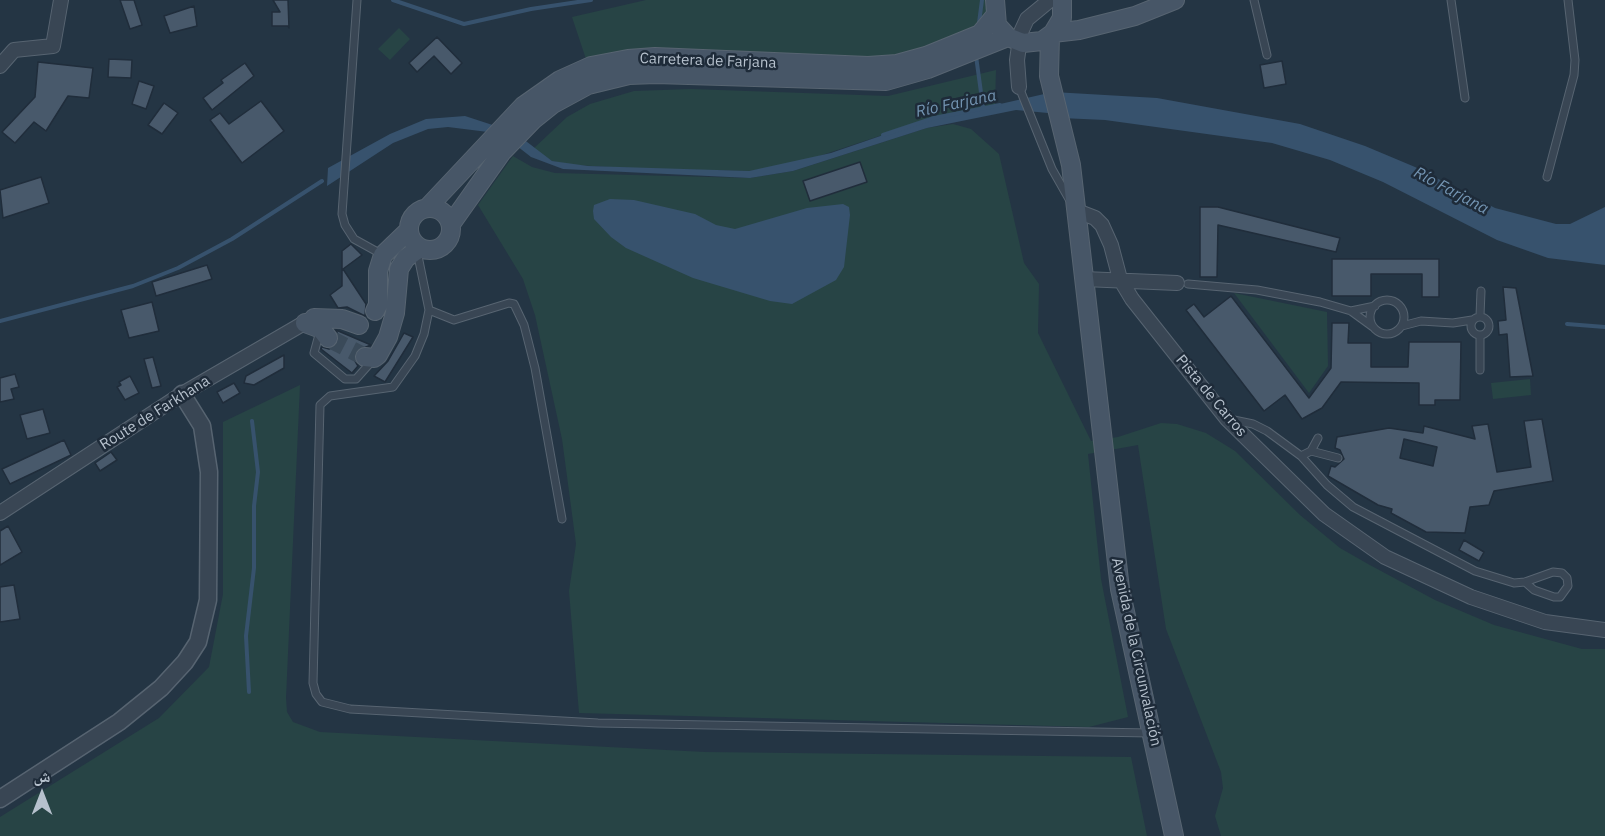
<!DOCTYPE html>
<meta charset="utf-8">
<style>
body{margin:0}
#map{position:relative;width:1605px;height:836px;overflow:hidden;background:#243544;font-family:"IBM Plex Sans","Noto Naskh Arabic",sans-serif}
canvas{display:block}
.north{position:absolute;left:12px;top:764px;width:60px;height:60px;-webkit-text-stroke:4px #1e2b39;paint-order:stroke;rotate:0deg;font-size:16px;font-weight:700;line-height:24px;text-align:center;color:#b6c1cd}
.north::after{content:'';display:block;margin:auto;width:21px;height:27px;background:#b6c1cd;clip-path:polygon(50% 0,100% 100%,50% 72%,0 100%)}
</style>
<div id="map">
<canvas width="1605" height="836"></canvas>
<div class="north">ش</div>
</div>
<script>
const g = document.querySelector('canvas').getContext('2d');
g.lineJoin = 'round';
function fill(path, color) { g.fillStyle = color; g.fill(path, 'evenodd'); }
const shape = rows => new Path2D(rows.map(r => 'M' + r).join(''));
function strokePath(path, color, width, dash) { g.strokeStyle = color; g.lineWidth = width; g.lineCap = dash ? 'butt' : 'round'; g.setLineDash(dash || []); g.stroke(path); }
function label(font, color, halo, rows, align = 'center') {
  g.font = font + ' "IBM Plex Sans",sans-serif'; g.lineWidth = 5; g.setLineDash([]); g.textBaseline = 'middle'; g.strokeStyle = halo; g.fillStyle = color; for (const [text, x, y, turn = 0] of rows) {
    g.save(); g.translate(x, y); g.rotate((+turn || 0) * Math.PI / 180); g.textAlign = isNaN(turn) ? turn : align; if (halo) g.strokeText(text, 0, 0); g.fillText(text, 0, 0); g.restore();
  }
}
fill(shape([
 [646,0,985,0,987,16,978,34,897,57,641,53,586,59,572,17],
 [399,28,410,39,390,60,378,49],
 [996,70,995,105,934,118,795,164,749,171,647,169,573,165,552,161,532,150,567,117,590,104,634,91,691,89,888,96],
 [953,124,971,129,999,154,1024,263,1039,284,1038,333,1091,441,1118,437,1161,423,1177,424,1206,433,1235,451,1300,515,1340,548,1368,564,1435,600,1494,625,1582,649,1605,649,1605,836,1221,836,1215,816,1223,788,1221,772,1166,629,1138,445,1088,454,1101,579,1128,717,1089,727,579,713,569,591,576,544,562,439,535,315,523,279,478,205,513,156,532,167,555,173,750,178,793,171,927,128],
 [1234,293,1327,312,1328,366,1309,393],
 [1530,379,1531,395,1493,399,1491,383],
 [300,385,286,698,287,712,293,722,320,732,705,752,1131,757,1147,836,0,836,0,817,159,718,209,667,223,594,223,422]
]), '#274445');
fill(shape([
 [1053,92,1157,98,1300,124,1365,146,1415,167,1495,208,1556,224,1570,224,1605,207,1605,265,1548,258,1497,240,1383,182,1330,160,1272,143,1105,120,1061,118,1048,113,1016,110,927,128,793,171,750,178,563,169,531,157,508,139,488,132,448,127,428,129,393,143,327,186,328,168,390,134,426,119,465,116,514,132,552,161,588,166,749,171,831,153,921,122],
 [610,199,634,200,695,214,716,225,735,229,807,208,843,204,849,207,850,215,844,267,836,280,792,304,770,301,693,278,626,248,611,237,594,219,593,211,594,205]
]), '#37526d');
strokePath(shape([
 [393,0,464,24,531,9,591,0],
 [979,23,982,0],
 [976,56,983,107],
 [883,135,934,118,1000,105],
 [0,321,133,286,178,268,232,239,322,181],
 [1567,324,1605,327],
 [249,692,246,636,254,568,254,506,258,472,252,421]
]), '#37526d', 4);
const building = shape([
 [120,0,134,0,142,25,130,29,120,0],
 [273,0,288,0,289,28,288,26,272,26,272,12,280,12,273,0],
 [194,6,197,26,170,33,164,16,194,6],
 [437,37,462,63,451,74,434,56,417,72,409,63,437,37],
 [109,59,132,60,131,78,108,77,109,59],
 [1282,61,1286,84,1264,88,1260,65,1282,61],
 [38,62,93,68,89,98,68,96,46,131,34,122,15,143,2,132,35,97,38,62],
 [245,63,254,76,212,110,203,98,223,83,221,80,245,63],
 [139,81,154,86,146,109,132,104,139,81],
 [261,101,284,131,242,163,210,120,220,113,229,124,261,101],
 [164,103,178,113,162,134,148,125,164,103],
 [860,162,867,182,810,201,803,181,860,162],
 [41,177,49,203,3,218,0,190,41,177],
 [1200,207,1218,207,1340,238,1336,252,1218,225,1217,277,1200,277,1200,207],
 [351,244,362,255,343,269,366,304,365,316,347,307,338,308,330,295,342,286,342,251,351,244],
 [1332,259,1439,259,1439,297,1422,297,1422,274,1371,274,1371,296,1332,296,1332,259],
 [207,265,212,279,156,296,152,282,207,265],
 [1503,287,1516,288,1533,376,1510,377,1507,334,1499,335,1498,321,1506,320,1503,287],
 [1231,296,1309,398,1331,368,1332,323,1349,323,1348,343,1371,343,1371,367,1408,367,1409,342,1461,342,1460,400,1435,400,1435,405,1419,405,1419,383,1341,382,1322,408,1302,419,1285,395,1264,411,1186,310,1194,304,1204,317,1231,296],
 [152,302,159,331,129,338,121,310,152,302],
 [336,330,371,345,356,351,355,361,358,366,352,373,321,349,322,347,329,349,335,346,339,337,336,330],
 [404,333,413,337,385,382,374,376,388,361,404,333],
 [284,355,284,368,254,385,244,383,246,376,284,355],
 [153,357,161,386,152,388,144,359,153,357],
 [15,374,19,387,11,389,14,399,0,402,0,378,15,374],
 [130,376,139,393,125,400,117,387,121,385,119,382,130,376],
 [234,383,240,393,223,403,217,392,234,383],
 [43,409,50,433,27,439,20,415,43,409],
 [1542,419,1553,481,1494,491,1489,505,1470,507,1465,533,1426,532,1391,513,1392,509,1378,505,1328,476,1331,466,1335,467,1344,459,1340,450,1335,448,1337,437,1389,428,1423,433,1424,426,1475,439,1472,426,1488,424,1497,472,1531,467,1524,421,1542,419],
 [1404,439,1437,447,1433,466,1400,458,1404,439],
 [64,440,71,455,10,484,2,469,64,440],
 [111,452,117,460,100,471,95,463,111,452],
 [8,526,22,552,0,565,0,531,8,526],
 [1464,540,1484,552,1479,561,1459,550,1464,540],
 [14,585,20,619,0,622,0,587,14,585]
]);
fill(building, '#48596b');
strokePath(building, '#202d3b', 1.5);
strokePath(shape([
 [328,338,365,357]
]), '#3a4a59', 18, [18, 9]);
const service = shape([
 [357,0,342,214,345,225,354,239,383,255],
 [1254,0,1267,55],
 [1451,0,1465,98],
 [1019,87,1052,169,1069,199],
 [1547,177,1574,75,1575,60,1568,0],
 [417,251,429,310,424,334,415,356,393,387,330,396,320,405,313,683,316,694,322,702,350,709,598,723,1150,733],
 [1188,284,1257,290,1320,302,1351,311,1373,327],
 '1370 317a17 17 0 1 1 34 0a17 17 0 1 1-34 0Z',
 [429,310,454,320,509,303,514,304,524,325,535,368,562,519],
 [1351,311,1375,306],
 [1480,316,1481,291],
 '1471 326a9 9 0 1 1 18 0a9 9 0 1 1-18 0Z',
 [1402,326,1421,321,1453,323,1472,320],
 [320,331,314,353,345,379,356,379,372,361],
 [1480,370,1480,335],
 [1229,419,1253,424,1267,431,1301,456,1327,485,1353,507,1475,571,1514,583,1525,582,1553,572,1562,573,1567,578,1568,586,1560,597,1554,597,1534,590,1525,582],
 [1311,451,1338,458],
 [1301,456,1311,451,1318,438]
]);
const minor = shape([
 [0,66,14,50,53,46,61,0],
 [1019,87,1017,60,1021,32,1027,19,1050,0],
 [1077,211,1095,218,1102,225,1111,245,1120,279,1132,299,1227,419,1324,514,1385,557,1471,597,1545,622,1605,630],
 [1084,279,1177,283],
 [0,513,182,394,311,319]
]);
const tertiary = shape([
 [0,799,119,722,161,688,185,662,198,642,208,600,209,472,202,426,182,394]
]);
const secondary = shape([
 [995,0,997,25,1008,37,1023,43,1042,41,1053,33,1062,18,1062,0],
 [1053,33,1079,30,1135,16,1175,0],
 [1050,36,1049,76,1071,165,1120,589,1174,836],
 [428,207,523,106,560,80,591,66,628,59,655,57,868,66,897,64,926,56,980,34,994,17],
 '409 229a21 21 0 1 1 42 0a21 21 0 1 1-42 0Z',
 [451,224,502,152,533,120,553,104,588,85,629,75,656,74,886,81,928,69,1008,37],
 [375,311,378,305,378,271,383,255,409,230],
 [314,318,342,319,359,325],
 [305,323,321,329,328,338],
 [365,357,374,358,378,355,388,337,395,313,399,269,406,258,420,248]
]);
strokePath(service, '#576471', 9);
strokePath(minor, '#576471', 16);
strokePath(tertiary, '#576471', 19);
strokePath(secondary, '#576471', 20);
strokePath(service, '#394654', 7);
strokePath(minor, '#394654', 14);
strokePath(tertiary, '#394654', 16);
strokePath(secondary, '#475667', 18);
label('15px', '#b6c1cd', '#1e2b39', [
 ["Carretera de Farjana",708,61,2],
 ["Pista de Carros",1211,396,50],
 ["Route de Farkhana",155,413,-32],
 ["Avenida de la Circunvalación",1136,652,78]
]);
label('italic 16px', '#7495b3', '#1e2b39', [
 ["Río Farjana",956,104,-12],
 ["Río Farjana",1451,191,28]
]);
</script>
